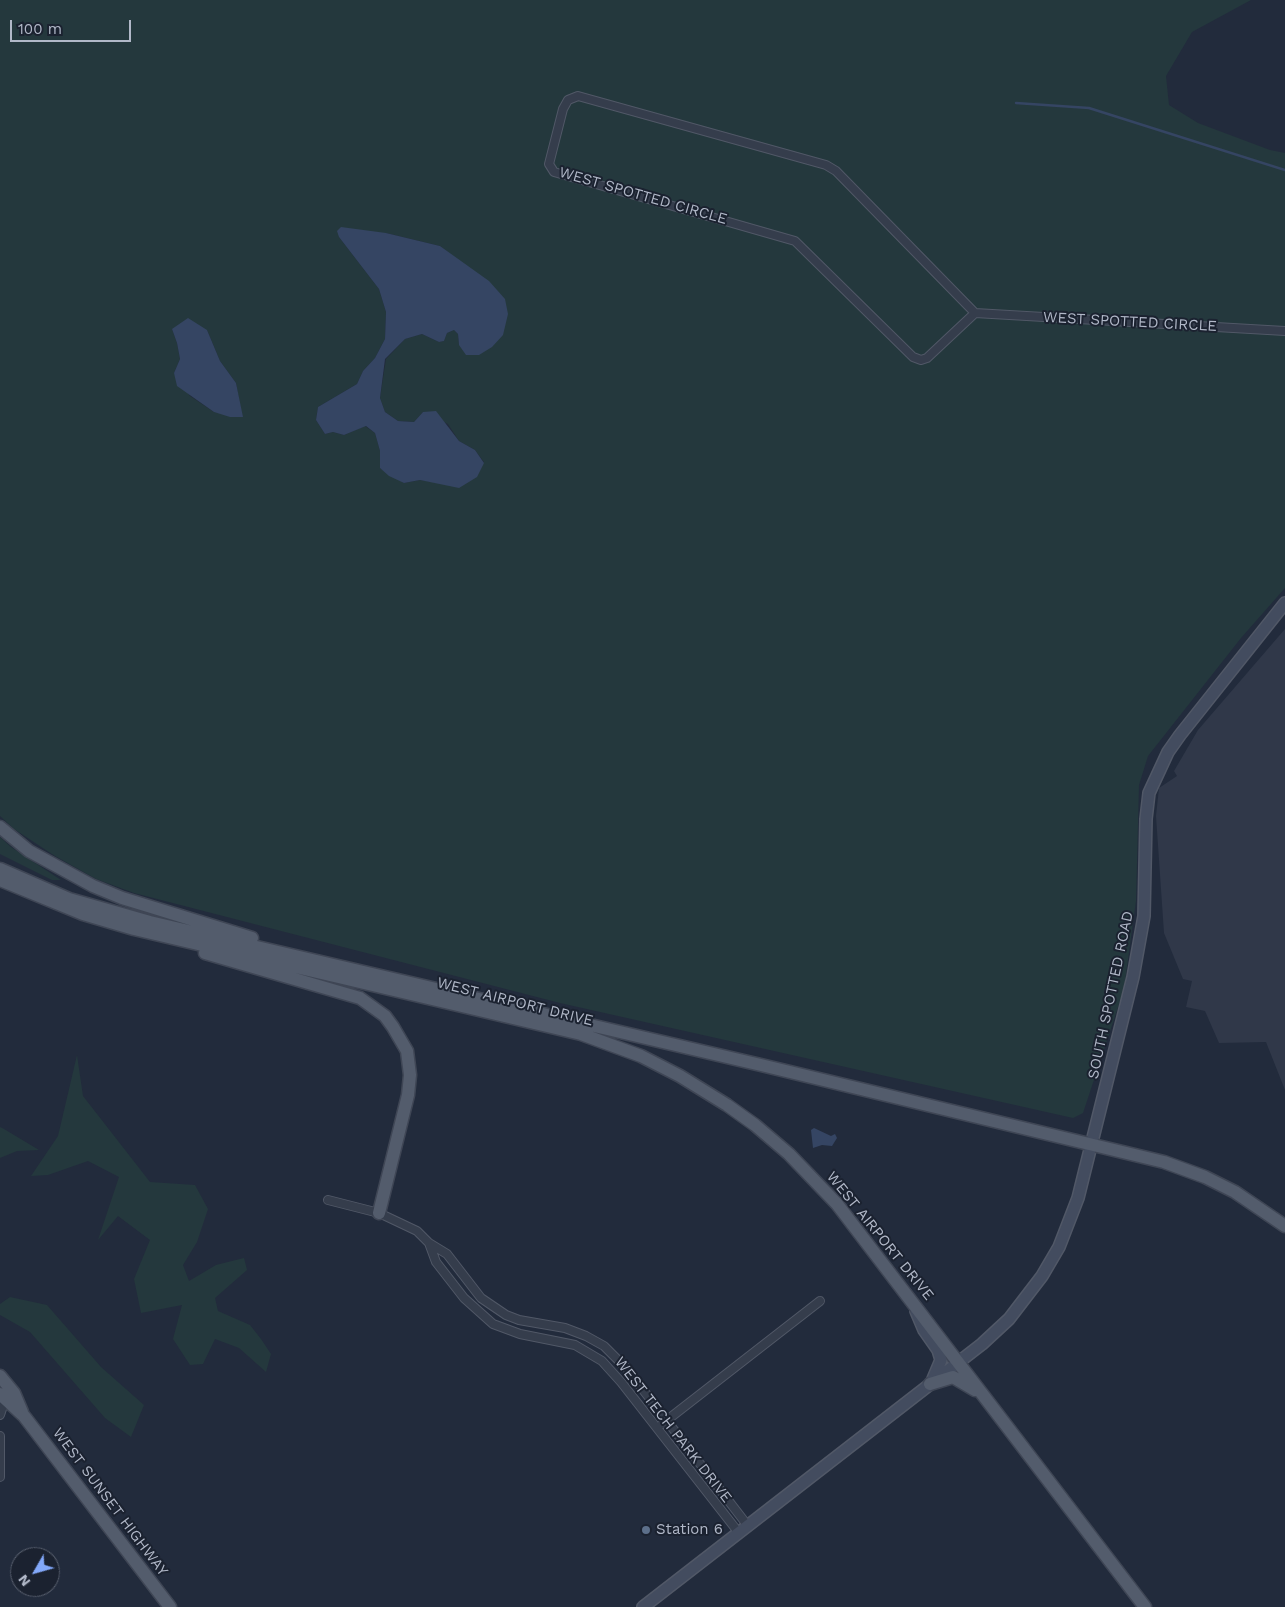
<!DOCTYPE html>
<style>
body{margin:0}
#map{position:relative;width:1285px;height:1607px;overflow:hidden;background:#222b3c;font-family:"Work Sans",sans-serif}
canvas{display:block}
.north{position:absolute;left:10px;top:1547px;width:50px;height:50px;box-sizing:border-box;background:#1b2230;border:1px solid #575e6d;border-radius:50%;rotate:232deg;font-size:14px;font-weight:700;line-height:20px;text-align:center;color:#b1b8c8}
.north::after{content:'';display:block;margin:auto;width:18px;height:22px;background:#83a9fb;clip-path:polygon(50% 0,100% 100%,50% 72%,0 100%)}
.scale{position:absolute;left:10px;top:20px;width:121px;height:22px;box-sizing:border-box;border:2px solid #b1b8c8;border-top:0;padding-left:6px;font-size:15px;line-height:18px;white-space:nowrap;color:#b1b8c8;-webkit-text-stroke:4px #1b2230;paint-order:stroke}
</style>
<div id="map">
<canvas width="1285" height="1607"></canvas>
<div class="north">N</div>
<div class="scale">100 m</div>
</div>
<script>
const g = document.querySelector('canvas').getContext('2d');
g.lineJoin = 'round';
function fill(path, color) { g.fillStyle = color; g.fill(path, 'evenodd'); }
const shape = rows => new Path2D(rows.map(r => 'M' + r).join(''));
function strokePath(path, color, width, dash) { g.strokeStyle = color; g.lineWidth = width; g.lineCap = dash ? 'butt' : 'round'; g.setLineDash(dash || []); g.stroke(path); }
function label(font, color, halo, rows, align = 'center') {
  g.font = font + ' "Work Sans",sans-serif'; g.lineWidth = 4; g.setLineDash([]); g.textBaseline = 'middle'; g.strokeStyle = halo; g.fillStyle = color; for (const [text, x, y, turn = 0] of rows) {
    g.save(); g.translate(x, y); g.rotate((+turn || 0) * Math.PI / 180); g.textAlign = isNaN(turn) ? turn : align; if (halo) g.strokeText(text, 0, 0); g.fillText(text, 0, 0); g.restore();
  }
}
fill(shape([
 [1285,629,1285,1090,1266,1042,1219,1043,1205,1011,1186,1007,1192,981,1183,979,1164,933,1156,816,1159,788,1177,776,1174,771,1198,730]
]), '#303849');
fill(shape([
 [0,0,1251,0,1192,32,1166,76,1169,105,1198,123,1270,150,1285,153,1285,588,1241,638,1148,756,1139,785,1136,901,1124,989,1083,1113,1073,1118,560,1003,134,893,96,879,55,856,14,829,0,816],
 [386,233,440,246,463,264,459,345,458,334,454,330,447,333,444,341,439,342,422,334,405,339,386,359,380,398,385,412,398,421,414,422,423,412,448,424,459,441,475,450,484,462,476,477,439,483,420,480,404,483,380,468,380,451,375,433,365,426,344,435,333,432,325,434,316,420,318,407,357,384,363,371,375,358,385,339,386,312,379,289,339,237],
 [172,329,207,330,220,361,236,383,242,416,214,412,190,396,174,373,180,359,177,343],
 [0,837,11,847,61,880,52,880,0,854],
 [77,1055,83,1096,150,1182,195,1185,208,1209,197,1242,183,1265,189,1281,216,1265,244,1258,247,1270,215,1298,218,1311,250,1325,261,1339,271,1354,266,1372,239,1348,215,1339,203,1364,190,1365,173,1339,182,1305,141,1313,134,1279,150,1240,118,1216,98,1240,119,1177,88,1161,48,1175,31,1176,58,1136],
 [0,1127,4,1129,39,1150,17,1151,0,1158],
 [10,1297,47,1305,101,1367,144,1405,131,1437,105,1418,30,1332,0,1315,0,1304]
]), '#24383d');
fill(shape([
 [341,227,386,233,440,246,489,281,505,299,508,314,503,335,492,347,479,355,466,355,459,345,458,334,454,330,447,333,444,341,439,342,422,334,405,339,385,359,380,398,385,412,398,421,414,422,423,412,436,411,459,441,475,450,484,463,477,477,459,488,420,480,404,483,389,476,380,468,380,451,375,433,366,426,344,435,333,432,325,434,316,420,318,407,357,384,363,371,375,358,385,339,386,312,379,289,339,237,337,231],
 [188,318,207,330,220,361,236,383,243,417,230,417,214,412,177,386,174,373,180,359,177,343,172,329],
 [814,1128,831,1136,835,1134,837,1138,832,1146,822,1145,813,1148,811,1130]
]), '#354563');
strokePath(shape([
 [1016,103,1089,108,1285,170]
]), '#354563', 2.5);
const minor = shape([
 [975,313,927,358,921,360,913,357,795,241,554,172,549,164,563,109,568,100,578,96,826,165,836,171,975,313,1285,331],
 [328,1200,379,1213,417,1231,429,1243,447,1254,481,1298,506,1315,519,1320,565,1328,586,1336,604,1346,627,1369,748,1526],
 [429,1243,436,1262,464,1298,493,1324,520,1334,575,1345,602,1361,621,1382,739,1533],
 [0,1415,5,1400,9,1397],
 [662,1424,820,1301],
 [0,1436,0,1477]
]);
const secondary = shape([
 [916,1311,924,1330,938,1350,941,1360,933,1379],
 [643,1607,982,1344,1009,1319,1042,1276,1059,1247,1078,1198,1133,977,1144,916,1146,819,1149,793,1168,752,1180,735,1285,603]
]);
const primary = shape([
 [0,827,29,851,93,886,122,898,252,938],
 [0,869,69,899,150,922,761,1065,1164,1162,1205,1177,1235,1192,1285,1226],
 [0,880,83,914,134,929,581,1034,641,1056,680,1076,727,1105,755,1125,789,1154,837,1204,1145,1607],
 [205,953,360,998,385,1016,393,1027,407,1051,410,1075,408,1095,379,1213],
 [0,1376,14,1393,22,1412],
 [930,1384,953,1377,975,1390],
 [0,1394,24,1416,170,1607]
]);
strokePath(minor, '#515867', 10);
strokePath(secondary, '#515867', 14);
strokePath(primary, '#3f4655', 15);
strokePath(minor, '#353d4c', 8);
strokePath(secondary, '#434c5f', 11);
strokePath(primary, '#535c6c', 12);
for (const [x, y, r, color] of [
 [646,1530,5,"#5c6f8a"]
]) { const dot = new Path2D(); dot.arc(x, y, r, 0, 2 * Math.PI); g.fillStyle = color; g.fill(dot); strokePath(dot, '#1b2230', 2); }
label('15px', '#b1b8c8', '#1b2230', [
 ["WEST SPOTTED CIRCLE",643,196,16],
 ["WEST SPOTTED CIRCLE",1130,322,3],
 ["SOUTH SPOTTED ROAD",1111,995,-78],
 ["WEST AIRPORT DRIVE",515,1002,14],
 ["WEST AIRPORT DRIVE",880,1236,51],
 ["WEST TECH PARK DRIVE",673,1430,52],
 ["WEST SUNSET HIGHWAY",110,1502,53]
]);
label('15px', '#b1b8c8', '#1b2230', [
 ["Station 6",656,1530]
], 'left');
</script>
